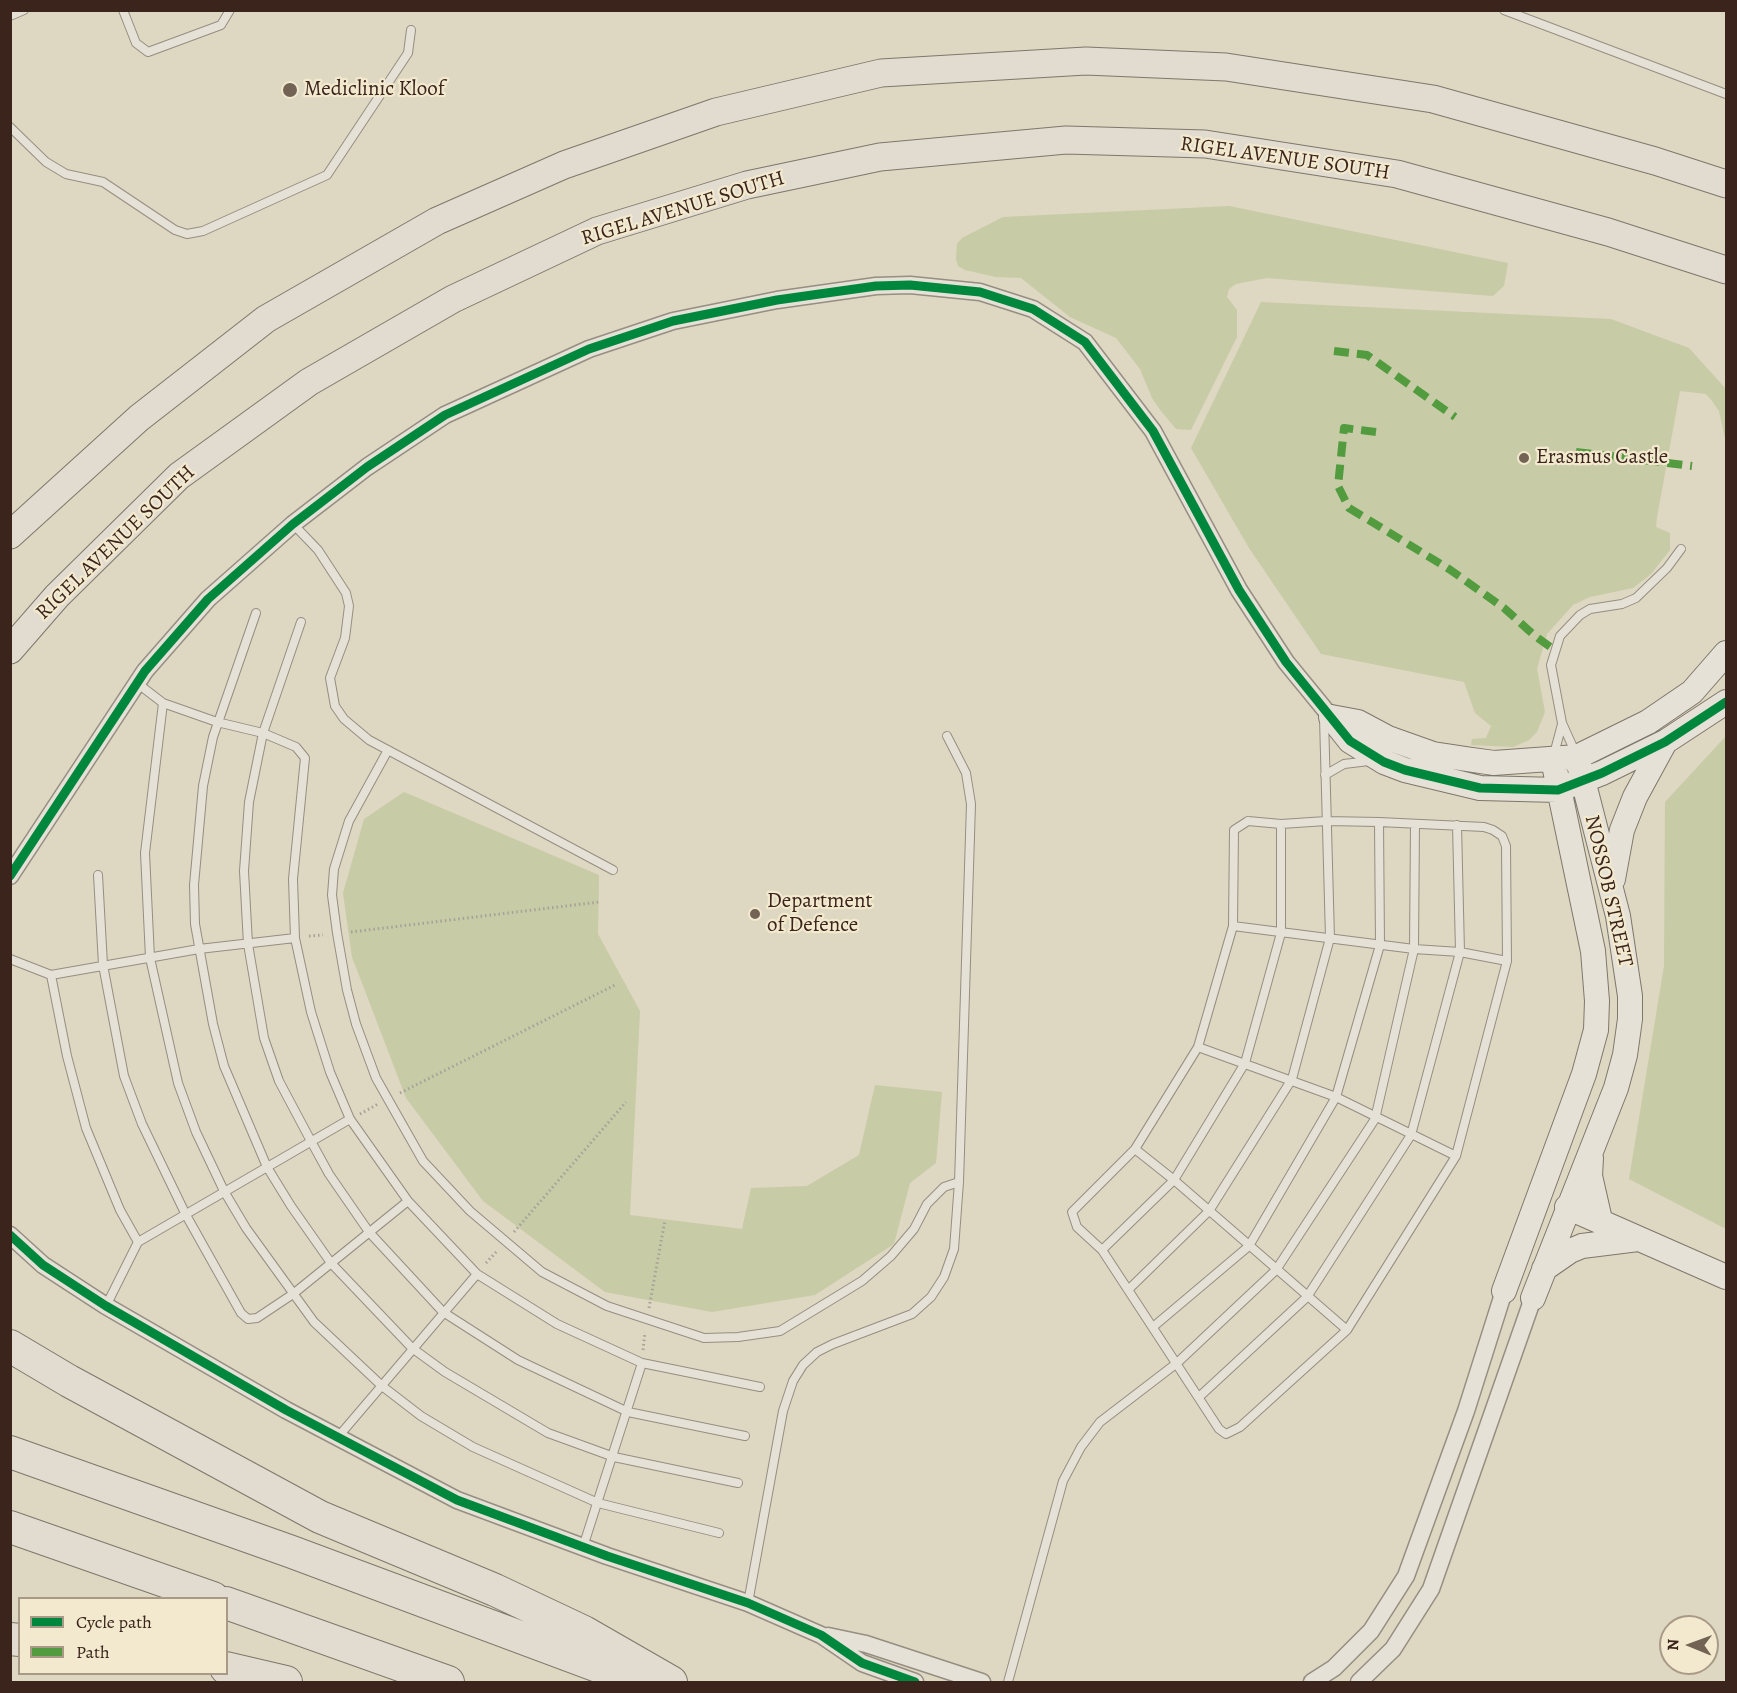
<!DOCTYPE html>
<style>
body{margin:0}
#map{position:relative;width:1737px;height:1693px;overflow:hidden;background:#ded7c1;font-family:Alegreya,serif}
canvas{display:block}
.frame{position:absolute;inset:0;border:12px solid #3a241b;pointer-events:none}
.legend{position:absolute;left:18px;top:1597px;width:210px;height:78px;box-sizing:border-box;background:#f2e9ce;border:2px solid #a89a86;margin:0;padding:8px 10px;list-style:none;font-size:18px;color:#3a241b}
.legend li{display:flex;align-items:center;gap:12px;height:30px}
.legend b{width:30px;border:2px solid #a89a86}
.north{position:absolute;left:1659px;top:1615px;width:60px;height:60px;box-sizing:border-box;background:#f2e9ce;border:2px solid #a89a86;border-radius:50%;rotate:271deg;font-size:16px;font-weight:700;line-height:24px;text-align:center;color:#3a241b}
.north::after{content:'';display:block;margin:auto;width:21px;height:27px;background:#736355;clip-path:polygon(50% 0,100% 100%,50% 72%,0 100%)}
</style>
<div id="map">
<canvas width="1737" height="1693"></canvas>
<div class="frame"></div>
<ul class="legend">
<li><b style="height:8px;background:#00873e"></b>Cycle path</li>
<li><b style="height:8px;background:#529b3e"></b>Path</li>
</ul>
<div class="north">N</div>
</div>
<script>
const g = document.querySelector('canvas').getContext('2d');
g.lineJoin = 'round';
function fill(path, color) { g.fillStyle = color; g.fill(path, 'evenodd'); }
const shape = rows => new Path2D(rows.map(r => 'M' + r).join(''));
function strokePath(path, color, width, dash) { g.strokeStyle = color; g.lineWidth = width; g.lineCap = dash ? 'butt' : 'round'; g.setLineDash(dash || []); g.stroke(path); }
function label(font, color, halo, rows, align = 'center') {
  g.font = font + ' Alegreya,serif'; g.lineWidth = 4.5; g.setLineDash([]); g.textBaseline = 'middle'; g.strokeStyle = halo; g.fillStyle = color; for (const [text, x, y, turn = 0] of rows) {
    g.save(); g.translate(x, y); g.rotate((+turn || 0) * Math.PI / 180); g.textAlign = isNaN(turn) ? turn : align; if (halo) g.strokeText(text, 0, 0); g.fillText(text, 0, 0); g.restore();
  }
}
fill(shape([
 [1229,206,1508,263,1504,286,1493,296,1267,278,1236,284,1229,289,1227,297,1237,310,1237,337,1191,430,1176,429,1161,411,1152,398,1140,369,1116,338,1070,317,1021,278,996,277,965,270,958,266,956,259,957,244,962,238,1003,217],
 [1261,302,1611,319,1689,348,1726,389,1726,443,1719,411,1712,401,1706,394,1680,391,1657,517,1656,527,1670,533,1670,550,1651,574,1633,588,1590,597,1573,605,1547,634,1537,669,1545,712,1537,732,1529,740,1513,747,1471,745,1472,739,1486,738,1491,726,1475,713,1464,682,1321,654,1249,548,1191,448],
 [1726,736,1726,1229,1629,1179,1664,966,1665,802],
 [404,792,599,875,598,934,640,1011,630,1215,742,1229,751,1188,807,1186,859,1155,875,1085,942,1092,936,1163,910,1183,894,1244,815,1295,712,1312,605,1292,483,1201,406,1098,352,957,343,893,364,819]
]), '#c7cba6');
const lane = shape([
 [123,10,136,43,148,52,221,25,230,10],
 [1504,10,1726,94],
 [10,16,24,10],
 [10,127,46,162,66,174,103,182,175,230,187,234,203,231,327,175,408,53,411,30],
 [293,524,318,550,346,593,349,606,345,638,330,678,335,706,344,719,369,740,613,870],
 [256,613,213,737,203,786,194,885,195,924,213,1024,224,1066,267,1167,291,1206,331,1263,412,1348,445,1372,548,1433,614,1457,738,1483],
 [301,622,263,733,249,802,244,871,248,944,264,1038,279,1081,312,1143,329,1174,369,1232,443,1312,518,1360,628,1412,745,1436],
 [137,683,163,703,217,722,263,733,296,747,305,758,293,879,295,938,311,1012,330,1072,350,1119,408,1201,477,1274,557,1324,642,1363,760,1387],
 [163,703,145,853,150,958,178,1083,196,1132,224,1191,246,1228,314,1322,382,1386,421,1416,473,1447,598,1503,719,1533],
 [388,750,349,821,334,869,332,895,337,933,347,990,356,1024,376,1078,423,1161,470,1211,542,1272,607,1306,704,1338,738,1337,780,1331,862,1281,891,1256,914,1229,927,1204,944,1187,959,1182],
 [1576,754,1562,723,1551,665,1560,636,1580,615,1590,609,1622,604,1636,598,1667,568,1681,549],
 [1553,758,1562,724],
 [1325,775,1344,764,1369,761],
 [1248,821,1281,824,1326,821,1379,822,1484,827,1493,830,1502,836,1506,846,1507,961,1456,1156,1347,1330,1240,1427,1226,1434,1219,1429,1102,1250,1077,1227,1072,1212,1135,1149,1198,1047,1233,926,1234,830,1248,821],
 [98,875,103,965,124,1076,142,1124,186,1215,241,1313,248,1319,257,1318,293,1294,408,1201],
 [1233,926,1414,949,1460,952,1507,961],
 [10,959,51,975,199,949,295,938],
 [51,975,67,1056,86,1128,120,1210,138,1242],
 [1198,1047,1336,1097,1456,1156],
 [1135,1149,1174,1180,1347,1330],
 [1102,1250,1174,1180,1245,1063,1281,933,1281,824],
 [1128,1290,1209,1211,1292,1079,1330,938,1324,718],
 [106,1306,138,1242,350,1119],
 [1153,1327,1249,1246,1336,1097,1380,945,1379,822],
 [1199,1397,1307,1297,1411,1135,1460,952,1457,825],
 [338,1437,477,1274],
 [583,1547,642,1363],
 [748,1603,783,1411,793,1381,803,1365,817,1352,833,1344,912,1314,931,1297,944,1277,954,1249,959,1182,971,804,966,773,947,736],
 [1008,1682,1063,1481,1081,1447,1100,1422,1177,1363,1276,1270,1375,1119,1414,949,1415,824]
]);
const street = shape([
 [10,876,145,671,208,599,293,524,367,467,445,415,589,349,673,321,777,300,876,286,910,285,980,292,1033,309,1085,342,1153,431,1239,590,1286,662,1331,717],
 [10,1235,43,1265,106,1306,286,1410,457,1500,607,1556,748,1603,821,1635,862,1663,915,1682],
 [828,1636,866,1644,982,1682],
 [1312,1682,1334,1668,1371,1631,1406,1576,1466,1411,1504,1291],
 [1359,1682,1393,1649,1431,1589,1533,1298]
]);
const secondary = shape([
 [1331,717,1350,741,1384,762,1405,770,1480,788,1558,790,1602,773,1665,742,1726,702],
 [1331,717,1358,722,1388,738,1433,754,1466,759,1494,763,1577,757,1648,722,1692,692,1726,653],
 [1613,879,1622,830,1635,797,1665,742],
 [1591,1158,1590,1176,1600,1220],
 [1567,1207,1726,1277],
 [1544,1269,1570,1251,1582,1246,1638,1239],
 [1504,1291,1584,1074,1596,1030,1597,1001,1593,951,1553,760],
 [1533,1298,1616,1088,1625,1055,1630,1019,1630,996,1618,916,1577,757]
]);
const primary = shape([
 [10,535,139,418,266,319,437,221,564,165,716,112,881,73,1086,61,1226,67,1433,99,1655,161,1726,184],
 [10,650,57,596,179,476,309,382,453,299,597,231,747,185,880,157,1066,140,1205,144,1397,174,1608,232,1726,270]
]);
const highway = shape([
 [10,1346,69,1381,320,1517,495,1590,584,1632,671,1682],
 [10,1452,292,1552,638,1681],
 [10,1527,213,1598],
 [226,1603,448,1682],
 [10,1639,20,1640],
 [226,1668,286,1682]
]);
strokePath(lane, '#958e81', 10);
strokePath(street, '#958e81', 19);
strokePath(secondary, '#7e776b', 26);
strokePath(primary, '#7e776b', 29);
strokePath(highway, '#7e776b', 34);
strokePath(shape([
 [351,932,599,902],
 [309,936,323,935],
 [400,1093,617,984],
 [360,1114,378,1104],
 [514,1232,626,1102],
 [486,1263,498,1250],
 [649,1308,665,1220],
 [643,1350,645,1332]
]), '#a7a198', 3, [1.5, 3]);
strokePath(lane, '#e5e1d6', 8);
strokePath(street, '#e5e1d6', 16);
strokePath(secondary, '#e5e1d6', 24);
strokePath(primary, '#e1dccf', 27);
strokePath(highway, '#e1dccf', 32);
strokePath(shape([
 [1334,351,1367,355,1455,417],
 [1376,432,1344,428,1338,486,1349,508,1449,569,1504,608,1535,636,1553,649],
 [1576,452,1692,466]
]), '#529b3e', 8, [15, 8]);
strokePath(shape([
 [10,876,145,671,208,599,293,524,367,467,445,415,589,349,673,321,777,300,876,286,910,285,980,292,1033,309,1085,342,1153,431,1239,590,1286,662,1350,741,1384,762,1405,770,1480,788,1558,790,1602,773,1665,742,1726,702],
 [10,1235,43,1265,106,1306,286,1410,457,1500,607,1556,748,1603,821,1635,862,1663,915,1682]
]), '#00873e', 9);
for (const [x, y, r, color] of [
 [290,90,8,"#736355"],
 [1524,458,6,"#736355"],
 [755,914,6,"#736355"]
]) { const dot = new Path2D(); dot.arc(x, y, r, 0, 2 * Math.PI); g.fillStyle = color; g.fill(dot); strokePath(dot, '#f2e9ce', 2); }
label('21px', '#3a241b', '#f2e9ce', [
 ["Mediclinic Kloof",304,90],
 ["Erasmus Castle",1536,458],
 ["Department",767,902],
 ["of Defence",767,926]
], 'left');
label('21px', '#3a241b', '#f2e9ce', [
 ["RIGEL AVENUE SOUTH",1285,159,8],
 ["RIGEL AVENUE SOUTH",683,209,-17],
 ["RIGEL AVENUE SOUTH",116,543,-44],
 ["NOSSOB STREET",1608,891,77]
]);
</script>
